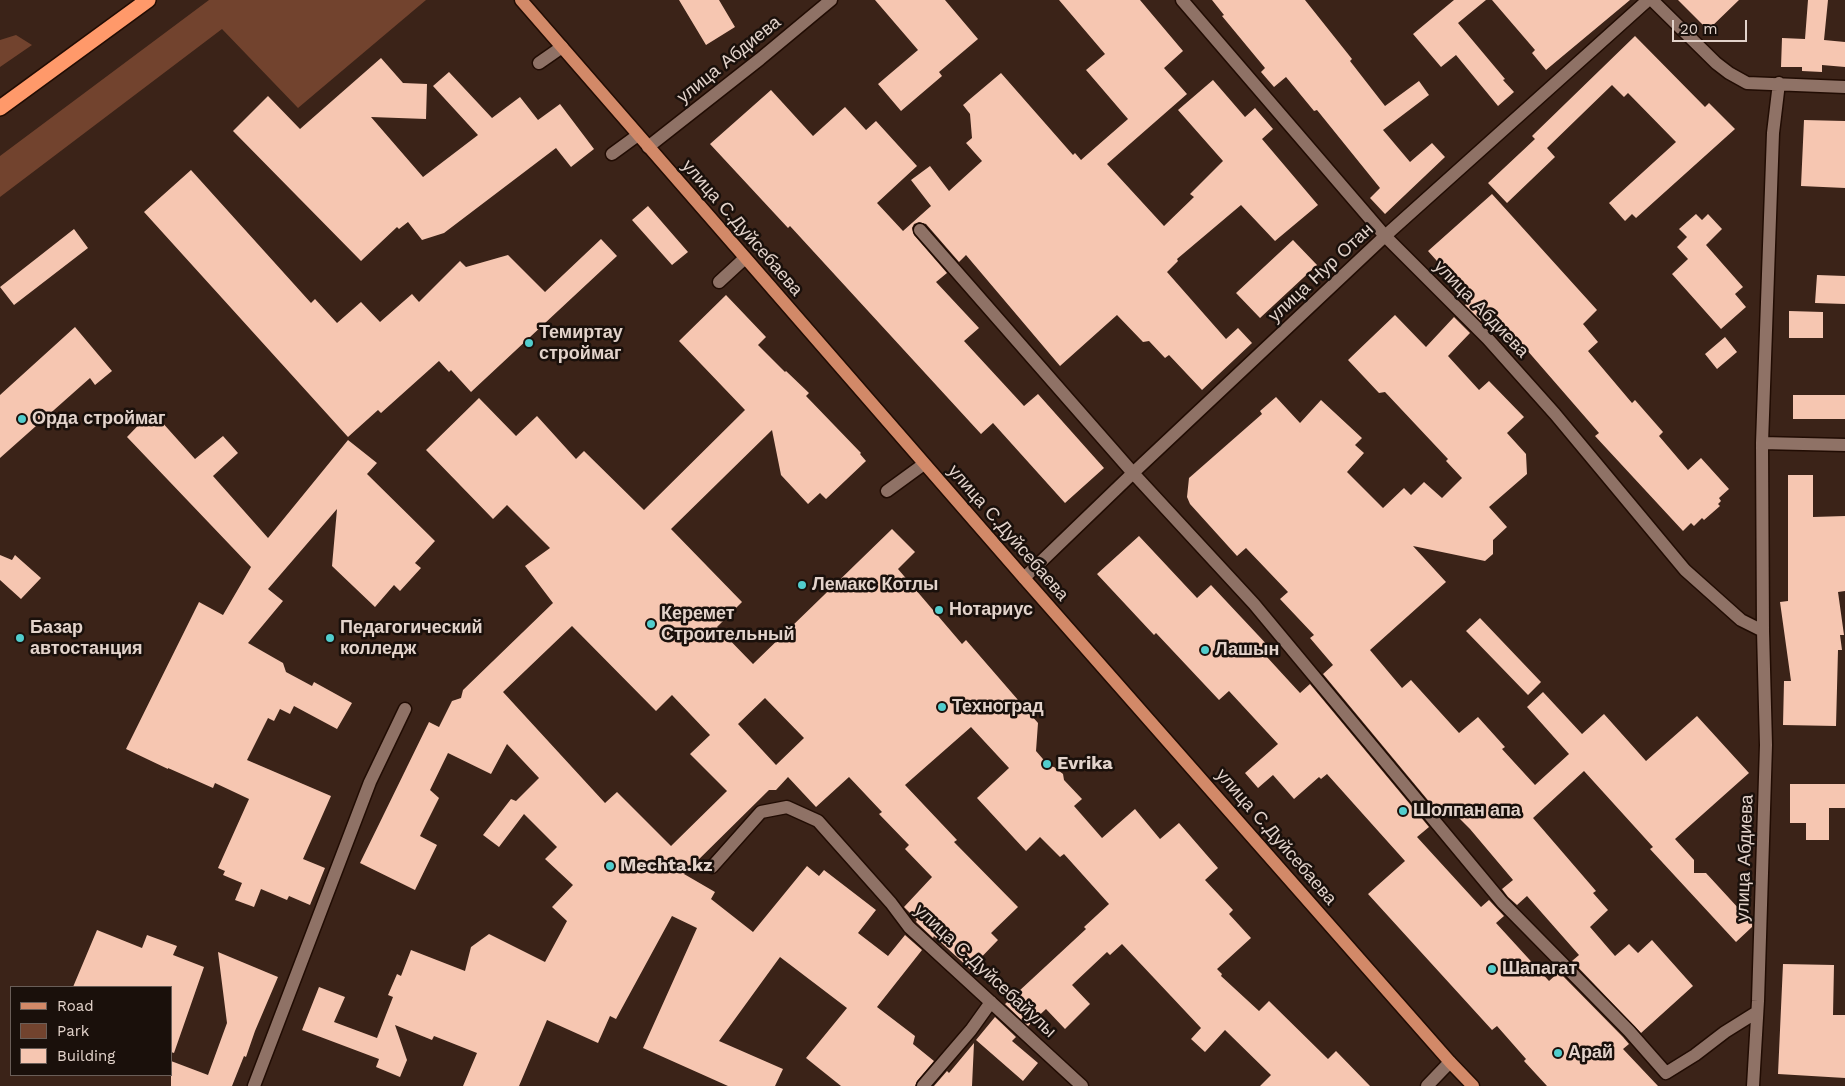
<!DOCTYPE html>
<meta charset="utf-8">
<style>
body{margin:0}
#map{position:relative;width:1845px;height:1086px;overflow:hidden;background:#3b2318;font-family:"Work Sans",sans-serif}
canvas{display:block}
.legend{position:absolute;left:10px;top:986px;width:162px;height:90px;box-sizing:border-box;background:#1a100b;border:1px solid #6a5e58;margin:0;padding:6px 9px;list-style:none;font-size:15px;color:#e3d3cb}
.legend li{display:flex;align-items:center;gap:10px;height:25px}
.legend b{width:25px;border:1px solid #6a5e58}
.scale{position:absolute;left:1672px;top:20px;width:75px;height:22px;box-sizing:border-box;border:2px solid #e3d3cb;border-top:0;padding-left:6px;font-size:15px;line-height:18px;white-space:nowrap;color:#e3d3cb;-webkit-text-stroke:4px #1a100b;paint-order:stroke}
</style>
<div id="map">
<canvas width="1845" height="1086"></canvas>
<ul class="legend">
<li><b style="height:6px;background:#d28968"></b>Road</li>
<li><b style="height:14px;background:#72432e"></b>Park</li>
<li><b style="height:14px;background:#f6c6b1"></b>Building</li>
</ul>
<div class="scale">20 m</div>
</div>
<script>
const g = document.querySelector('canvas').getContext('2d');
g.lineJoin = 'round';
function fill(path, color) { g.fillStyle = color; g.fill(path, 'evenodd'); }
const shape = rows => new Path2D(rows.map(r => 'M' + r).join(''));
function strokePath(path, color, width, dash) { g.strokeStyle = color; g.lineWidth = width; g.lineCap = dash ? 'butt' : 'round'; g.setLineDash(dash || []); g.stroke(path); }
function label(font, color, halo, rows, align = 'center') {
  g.font = font + ' "Work Sans",sans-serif'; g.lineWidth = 5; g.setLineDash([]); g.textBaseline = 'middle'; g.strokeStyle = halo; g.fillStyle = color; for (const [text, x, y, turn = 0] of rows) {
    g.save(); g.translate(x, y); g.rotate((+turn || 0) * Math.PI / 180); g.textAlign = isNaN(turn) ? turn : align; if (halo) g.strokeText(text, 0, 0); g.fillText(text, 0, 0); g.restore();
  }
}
fill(shape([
 [209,0,426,0,298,108,222,29,0,197,0,156],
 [16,35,32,45,0,67,0,40]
]), '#72432e');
fill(shape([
 [679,0,719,0,735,27,706,45],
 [875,0,945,0,978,39,939,72,942,76,901,111,878,84,918,50],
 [1059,0,1140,0,1183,51,1164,68,1187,94,1107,164,1164,226,1194,197,1190,194,1223,161,1178,110,1213,80,1245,117,1255,108,1273,129,1262,139,1318,205,1275,241,1241,205,1177,259,1178,261,1167,272,1226,339,1238,328,1252,343,1202,390,1169,355,1165,358,1149,341,1143,342,1117,315,1060,366,966,255,959,262,926,224,919,222,914,224,912,228,914,235,947,273,936,282,979,328,964,341,1024,406,1038,394,1104,468,1065,503,993,423,981,434,790,226,788,228,710,144,771,90,813,136,845,107,866,130,876,121,917,166,877,203,903,231,931,206,911,180,930,166,949,191,982,161,966,143,972,138,970,114,963,105,1001,73,1073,155,1075,153,1081,160,1128,119,1086,70,1105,54],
 [1212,0,1305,0,1352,59,1350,61,1385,106,1419,81,1429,95,1383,130,1410,162,1432,143,1445,157,1385,214,1370,198,1380,188,1317,110,1314,111,1286,77,1274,87,1261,72,1265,68,1222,16,1224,15],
 [1454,0,1486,0,1458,23,1505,79,1503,80,1514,92,1498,106,1456,55,1441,67,1413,34],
 [1492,0,1630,0,1546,70,1532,53,1535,50],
 [1678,0,1739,0,1708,30],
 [1808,0,1828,0,1824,40,1845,42,1845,67,1822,65,1822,72,1802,71,1802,67,1781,67,1782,38,1805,39],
 [1635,36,1705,107,1709,103,1735,129,1636,218,1632,214,1625,221,1609,203,1676,142,1628,93,1624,97,1612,85,1547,148,1555,157,1507,203,1488,183,1535,139,1532,136],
 [381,58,403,83,427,84,426,119,371,117,423,177,478,135,433,86,449,72,492,118,520,97,538,120,560,104,594,149,571,167,556,148,444,233,422,240,408,222,399,229,397,227,361,261,233,131,268,96,300,129],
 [1804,120,1845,121,1845,188,1801,186],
 [191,170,311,303,315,299,337,323,361,302,380,322,412,294,419,302,460,261,466,267,508,255,545,292,601,239,617,256,471,392,451,370,449,372,439,361,381,413,378,410,348,437,144,212],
 [1492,194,1597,310,1583,324,1598,342,1588,351,1632,403,1635,400,1663,432,1659,436,1688,470,1701,458,1729,489,1719,498,1721,501,1718,504,1720,506,1704,520,1702,518,1694,526,1691,523,1683,531,1595,436,1599,433,1506,326,1505,327,1496,317,1490,321,1486,316,1481,321,1465,305,1471,299,1428,251],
 [648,206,688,252,672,265,632,220],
 [1696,214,1702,220,1708,214,1722,229,1706,245,1743,287,1735,294,1746,307,1721,329,1672,274,1688,259,1677,247,1687,237,1679,229],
 [74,229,88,248,14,305,0,287],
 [1293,240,1317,265,1260,318,1236,293],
 [1817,275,1845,276,1845,304,1815,303],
 [726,295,766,337,758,345,785,372,786,371,809,393,806,396,861,453,860,454,866,461,826,499,820,493,808,504,781,475,772,430,671,529,742,602,717,627,753,664,892,529,915,552,898,569,962,644,966,640,1038,723,1036,751,1049,766,1054,767,1063,774,1064,780,1082,799,1074,806,1102,838,1135,809,1160,839,1179,823,1218,868,1205,880,1233,910,1229,914,1251,938,1217,969,1222,974,1221,976,1259,1011,1269,1001,1328,1059,1336,1051,1370,1086,1260,1086,1271,1075,1225,1030,1205,1052,1191,1039,1201,1028,1122,944,1110,955,1107,952,1072,985,1090,1004,1065,1029,1046,1009,1028,1026,1005,1004,1086,929,1084,927,1109,904,1064,854,1060,857,1040,837,1026,851,977,798,1009,768,971,727,905,785,957,840,954,842,1018,907,991,933,998,940,970,969,934,936,933,938,916,922,917,920,904,907,932,877,905,849,909,845,879,814,882,812,849,777,816,807,788,777,776,790,769,790,684,874,715,892,711,899,753,932,807,866,819,876,824,870,876,910,858,933,888,956,905,935,922,950,877,1007,915,1036,913,1044,934,1061,917,1081,915,1086,841,1086,806,1058,847,1008,780,957,719,1041,783,1069,775,1086,728,1086,643,1048,697,928,672,916,616,1019,610,1016,598,1043,547,1020,519,1086,463,1086,477,1053,434,1036,432,1040,395,1025,407,1060,400,1077,376,1067,379,1059,302,1030,319,987,345,997,334,1022,377,1038,393,997,388,995,397,974,401,976,411,950,465,971,471,947,489,934,545,962,567,921,552,907,573,885,545,859,557,847,524,814,499,847,483,835,511,799,516,801,539,778,507,744,491,774,448,753,430,790,439,798,420,836,437,845,415,890,360,863,429,722,439,727,452,701,461,698,463,690,553,603,525,566,550,548,507,505,493,519,426,450,479,398,516,436,537,416,576,459,584,451,644,510,745,410,679,341],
 [572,626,656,711,672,695,710,735,690,754,727,791,671,846,617,792,605,803,503,692],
 [765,698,804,738,776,765,738,724],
 [1789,311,1823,312,1823,338,1789,338],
 [1395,315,1426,347,1454,317,1470,333,1448,356,1479,390,1489,381,1524,417,1507,433,1526,454,1527,474,1489,507,1507,527,1493,540,1493,554,1485,561,1413,546,1446,582,1370,650,1402,688,1411,680,1459,733,1478,717,1505,747,1502,749,1535,785,1569,754,1527,707,1543,692,1582,734,1604,714,1646,761,1697,716,1749,773,1675,839,1694,860,1694,873,1706,873,1752,923,1752,927,1736,942,1650,849,1653,847,1584,771,1533,818,1596,891,1593,893,1608,910,1590,927,1615,956,1629,944,1638,953,1652,940,1693,986,1641,1033,1572,961,1579,955,1527,896,1517,905,1508,897,1502,889,1513,880,1470,829,1450,809,1441,816,1323,674,1333,665,1310,638,1314,635,1280,599,1288,592,1246,548,1237,556,1190,504,1187,497,1189,478,1262,414,1260,411,1276,397,1300,423,1321,400,1362,438,1355,445,1364,453,1347,472,1383,508,1404,488,1411,495,1424,482,1442,498,1462,478,1446,461,1448,459,1385,392,1379,393,1348,360],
 [75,327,112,371,95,385,90,378,0,458,0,395],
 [1725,337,1737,352,1717,369,1705,354],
 [1793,395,1845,395,1845,419,1793,419],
 [152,411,195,459,223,436,238,453,213,476,268,538,348,440,377,463,367,474,435,541,415,563,421,568,400,591,394,585,375,607,332,566,337,509,268,589,283,601,248,643,283,663,286,672,312,686,314,682,352,703,337,729,294,706,290,714,280,709,274,721,268,718,247,760,331,796,303,859,325,868,310,905,289,896,287,900,261,889,254,907,235,900,242,883,223,875,225,871,218,868,249,799,215,783,213,788,168,768,168,769,126,749,199,602,223,615,251,567,127,437],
 [1788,475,1813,475,1813,517,1845,516,1845,591,1838,592,1844,635,1840,635,1842,650,1838,650,1836,726,1783,725,1784,681,1791,681,1780,602,1788,601],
 [1139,536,1197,598,1211,585,1272,650,1266,656,1300,693,1310,684,1429,827,1417,837,1481,907,1489,900,1504,916,1496,923,1549,981,1559,972,1623,1037,1629,1044,1623,1049,1658,1086,1547,1086,1524,1061,1526,1059,1497,1026,1492,1030,1368,894,1405,861,1327,774,1321,779,1319,777,1294,799,1273,775,1258,788,1245,773,1278,744,1229,691,1219,700,1156,633,1154,635,1097,574],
 [0,555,12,560,15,555,41,578,21,599,0,580],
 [1480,618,1541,682,1528,695,1466,631],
 [1790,784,1845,784,1845,808,1829,808,1829,840,1806,840,1806,823,1790,823],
 [97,930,142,948,147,935,177,946,173,955,204,967,174,1053,171,1052,171,987,73,987],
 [218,952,278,977,255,1031,246,1057,244,1056,232,1086,171,1086,171,1061,208,1075,227,1023],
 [1783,964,1834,965,1833,1015,1845,1015,1845,1078,1778,1074],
 [995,1017,1016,1037,1012,1041,1038,1063,1023,1081,976,1040],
 [974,1043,972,1086,934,1086,947,1071,949,1073]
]), '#f6c6b1');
const street = shape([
 [1182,0,1385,236,1488,339,1555,414,1685,570,1741,620,1763,631],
 [1652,0,1716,63,1729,73,1747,83,1845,87],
 [539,63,562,47],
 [648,147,760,59,831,0],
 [612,154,638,135],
 [920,230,1133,473,1254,604,1502,902,1629,1031,1666,1073,1695,1055,1725,1032,1757,1012],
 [719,282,745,258],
 [1762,443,1845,445],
 [887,491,924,464],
 [1024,578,1133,473,1385,236,1648,0],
 [712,867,761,812,787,807,818,821,891,903,909,927,1082,1086],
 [254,1086,370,782,405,709],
 [923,1086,971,1030,991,1002],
 [1427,1086,1450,1062],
 [1753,1086,1758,1001,1766,745,1763,631,1762,443,1773,133,1779,83]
]);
const primary = shape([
 [521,0,1024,578,1450,1062,1473,1086]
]);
const highway = shape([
 [0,108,148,0]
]);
strokePath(street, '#210c03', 15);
strokePath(primary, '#210c03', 15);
strokePath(highway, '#210c03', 18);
strokePath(street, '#8f7266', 12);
strokePath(primary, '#d28968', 12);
strokePath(highway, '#ff996a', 15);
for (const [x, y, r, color] of [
 [529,343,5,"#52cdcd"],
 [22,419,5,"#52cdcd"],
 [802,585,5,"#52cdcd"],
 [939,610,5,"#52cdcd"],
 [651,624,5,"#52cdcd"],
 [20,638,5,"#52cdcd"],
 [330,638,5,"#52cdcd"],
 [1205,650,5,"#52cdcd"],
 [942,707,5,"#52cdcd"],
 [1047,764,5,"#52cdcd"],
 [1403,811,5,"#52cdcd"],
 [610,866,5,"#52cdcd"],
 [1492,969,5,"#52cdcd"],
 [1558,1053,5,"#52cdcd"]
]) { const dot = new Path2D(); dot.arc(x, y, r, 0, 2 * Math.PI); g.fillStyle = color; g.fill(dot); strokePath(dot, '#1a100b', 2); }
label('18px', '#e3d3cb', '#1a100b', [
 ["улица Абдиева",729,60,-39],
 ["улица С.Дуйсебаева",742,228,49],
 ["улица Нур Отан",1321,273,-43],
 ["улица Абдиева",1481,309,46],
 ["улица С.Дуйсебаева",1008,533,49],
 ["улица С.Дуйсебаева",1276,837,49],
 ["улица Абдиева",1745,858,-88],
 ["улица С.Дуйсебайулы",985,971,43]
]);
label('bold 18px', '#e3d3cb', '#1a100b', [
 ["Темиртау",539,333],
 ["строймаг",539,354],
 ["Орда строймаг",32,419],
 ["Лемакс Котлы",812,585],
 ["Нотариус",949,610],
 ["Керемет",661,614],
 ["Строительный",661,635],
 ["Базар",30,628],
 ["автостанция",30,649],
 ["Педагогический",340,628],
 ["колледж",340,649],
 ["Лашын",1215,650],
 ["Техноград",952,707],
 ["Evrika",1057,764],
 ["Шолпан апа",1413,811],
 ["Mechta.kz",620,866],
 ["Шапагат",1502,969],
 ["Арай",1568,1053]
], 'left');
</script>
